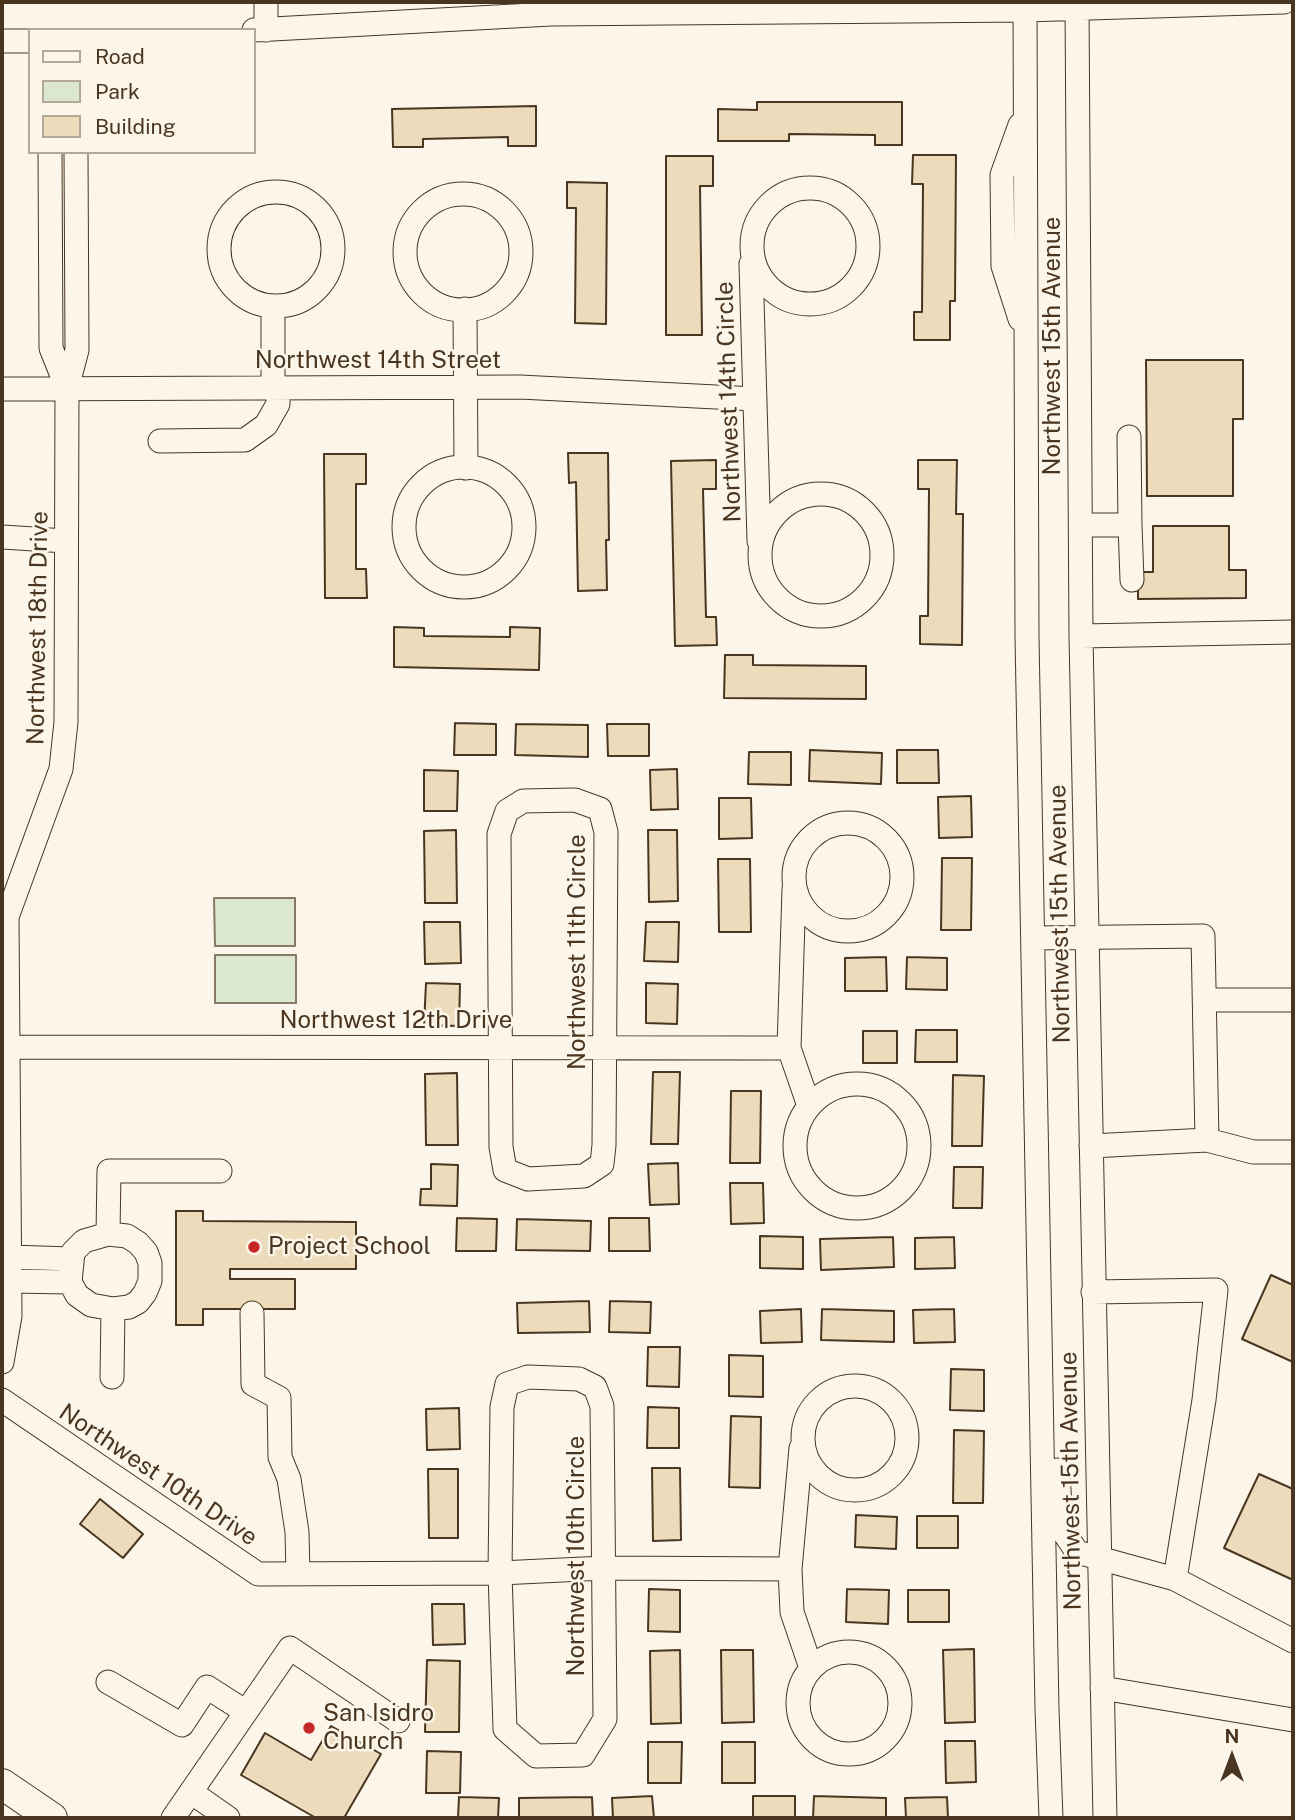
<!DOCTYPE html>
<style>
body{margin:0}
#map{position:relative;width:1295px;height:1820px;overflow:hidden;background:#fbf6e9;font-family:"Public Sans",sans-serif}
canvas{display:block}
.frame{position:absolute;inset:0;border:4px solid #4a3520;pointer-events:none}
.legend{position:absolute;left:28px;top:28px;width:228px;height:126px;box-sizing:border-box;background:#fbf6e9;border:2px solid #b4a999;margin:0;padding:9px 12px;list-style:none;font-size:21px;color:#4a3520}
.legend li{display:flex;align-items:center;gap:14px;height:35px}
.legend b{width:35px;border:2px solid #b4a999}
.north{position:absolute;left:1197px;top:1722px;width:70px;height:70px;-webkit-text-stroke:5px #fbf6e9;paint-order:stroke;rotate:0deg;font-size:19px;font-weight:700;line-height:28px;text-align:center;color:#4a3520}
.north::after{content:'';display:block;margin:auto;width:24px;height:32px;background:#4a3520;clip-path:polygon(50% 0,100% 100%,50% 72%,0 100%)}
</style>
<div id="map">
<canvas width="1295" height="1820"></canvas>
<div class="frame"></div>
<ul class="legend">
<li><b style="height:9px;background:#fbf6e9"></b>Road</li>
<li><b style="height:19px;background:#dce7d0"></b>Park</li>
<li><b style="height:19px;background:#ecdcbc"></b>Building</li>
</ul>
<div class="north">N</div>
</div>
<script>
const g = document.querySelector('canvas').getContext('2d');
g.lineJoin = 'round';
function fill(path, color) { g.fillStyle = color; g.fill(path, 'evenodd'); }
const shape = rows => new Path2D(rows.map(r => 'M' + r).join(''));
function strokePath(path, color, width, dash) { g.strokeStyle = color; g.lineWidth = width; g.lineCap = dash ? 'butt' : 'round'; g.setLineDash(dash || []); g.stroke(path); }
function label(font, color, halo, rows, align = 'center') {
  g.font = font + ' "Public Sans",sans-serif'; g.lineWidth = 5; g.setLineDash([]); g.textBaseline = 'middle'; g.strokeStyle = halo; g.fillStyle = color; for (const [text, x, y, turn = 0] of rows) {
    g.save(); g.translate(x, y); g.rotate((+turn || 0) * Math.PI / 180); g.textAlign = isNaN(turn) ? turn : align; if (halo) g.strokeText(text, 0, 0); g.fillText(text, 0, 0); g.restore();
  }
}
const green = shape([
 [214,898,295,898,295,946,215,946,214,898],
 [215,955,296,955,296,1003,215,1003,215,955]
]);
fill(green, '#dce7d0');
strokePath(green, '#887966', 2);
const building = shape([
 [757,102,902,102,902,145,875,145,875,135,789,134,789,141,718,141,718,109,757,110,757,102],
 [536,106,536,146,508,146,508,137,423,139,423,147,393,147,392,109,536,106],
 [913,155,956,155,955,301,950,301,950,340,914,340,914,312,922,312,923,184,912,184,913,155],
 [666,156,713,156,713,186,700,186,702,335,666,335,666,156],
 [567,182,607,183,606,324,575,323,576,208,567,208,567,182],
 [1146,360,1243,360,1243,419,1233,419,1233,496,1147,496,1146,360],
 [568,453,608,453,609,540,606,540,607,590,578,591,576,482,569,483,568,453],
 [324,454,366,454,366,484,356,484,356,569,366,569,367,598,325,598,324,454],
 [716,460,716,489,703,489,706,617,716,617,717,645,675,646,671,461,716,460],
 [918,460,957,460,956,514,963,514,962,645,920,644,920,616,928,616,929,489,918,489,918,460],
 [1153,526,1229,526,1229,570,1246,570,1246,598,1138,599,1138,572,1153,572,1153,526],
 [394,627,424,628,424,636,510,637,510,627,540,628,539,670,394,667,394,627],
 [725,655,753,655,753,665,866,666,866,699,724,698,725,655],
 [455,723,496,724,496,755,454,755,455,723],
 [516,724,588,725,588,757,515,755,516,724],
 [607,724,649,724,649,756,608,756,607,724],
 [810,750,882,753,881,784,809,781,810,750],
 [897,750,938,750,939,783,897,783,897,750],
 [749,752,791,752,791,785,748,784,749,752],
 [677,769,678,809,651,810,650,770,677,769],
 [424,770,458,771,457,811,424,811,424,770],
 [971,796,972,837,939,838,938,797,971,796],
 [719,798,751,798,752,838,719,839,719,798],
 [456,830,457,903,425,903,424,831,456,830],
 [648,830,677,830,678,901,649,902,648,830],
 [942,858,972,858,971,930,941,930,942,858],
 [718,859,750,859,751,932,719,932,718,859],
 [424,922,460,922,461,963,425,964,424,922],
 [646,922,679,922,678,962,644,961,646,922],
 [886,957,887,991,845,991,845,958,886,957],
 [907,957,947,958,947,990,906,989,907,957],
 [426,983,460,984,459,1026,424,1025,426,983],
 [646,983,678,984,677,1024,646,1023,646,983],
 [916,1030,957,1030,957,1062,915,1062,916,1030],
 [863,1031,897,1031,897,1063,863,1063,863,1031],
 [653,1072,680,1072,678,1144,651,1144,653,1072],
 [457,1073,458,1145,426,1145,425,1074,457,1073],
 [953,1075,984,1076,982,1146,952,1146,953,1075],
 [731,1091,761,1091,760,1163,730,1163,731,1091],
 [678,1163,679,1204,650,1205,648,1164,678,1163],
 [431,1164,458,1165,457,1206,420,1205,421,1189,431,1189,431,1164],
 [954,1167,983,1167,982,1208,953,1208,954,1167],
 [730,1183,763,1183,764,1223,731,1224,730,1183],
 [176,1211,203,1211,203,1221,356,1222,356,1269,230,1269,230,1279,295,1279,295,1309,203,1309,203,1325,176,1325,176,1211],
 [457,1218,497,1219,496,1251,456,1251,457,1218],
 [609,1218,649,1218,650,1251,609,1251,609,1218],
 [517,1219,591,1221,590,1251,516,1250,517,1219],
 [760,1236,803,1237,803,1269,760,1268,760,1236],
 [893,1237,894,1267,821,1270,820,1239,893,1237],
 [954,1237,955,1268,915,1269,915,1238,954,1237],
 [1271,1275,1293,1285,1293,1362,1242,1339,1271,1275],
 [589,1301,590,1332,518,1333,517,1303,589,1301],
 [610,1301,651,1302,650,1333,609,1332,610,1301],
 [801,1309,802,1342,761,1343,760,1311,801,1309],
 [822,1309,894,1311,894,1342,821,1340,822,1309],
 [954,1309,955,1342,914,1343,913,1310,954,1309],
 [648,1347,680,1347,679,1387,647,1386,648,1347],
 [729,1355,763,1356,763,1397,729,1396,729,1355],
 [951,1369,984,1370,984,1411,950,1410,951,1369],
 [648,1407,679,1408,679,1448,647,1448,648,1407],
 [459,1408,460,1449,427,1450,426,1409,459,1408],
 [731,1416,761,1417,760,1488,729,1487,731,1416],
 [954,1430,984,1431,983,1503,953,1503,954,1430],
 [652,1468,680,1468,681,1540,653,1541,652,1468],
 [428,1469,458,1469,458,1538,429,1538,428,1469],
 [1259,1474,1293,1489,1293,1580,1224,1548,1259,1474],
 [100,1499,143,1534,123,1558,80,1524,100,1499],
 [856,1515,897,1517,896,1549,855,1547,856,1515],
 [917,1516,958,1516,958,1548,917,1548,917,1516],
 [649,1589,680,1590,680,1632,648,1631,649,1589],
 [847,1589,889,1590,888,1624,846,1622,847,1589],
 [908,1590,949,1590,949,1622,908,1622,908,1590],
 [432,1604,464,1604,465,1644,433,1645,432,1604],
 [974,1649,975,1722,945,1723,943,1650,974,1649],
 [680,1650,681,1723,651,1724,650,1651,680,1650],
 [721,1650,753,1650,754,1722,722,1723,721,1650],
 [427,1660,460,1661,459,1732,425,1732,427,1660],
 [331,1726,381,1754,344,1818,316,1818,241,1775,265,1733,311,1760,331,1726],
 [945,1741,975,1741,976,1782,946,1783,945,1741],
 [648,1742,682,1742,681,1783,648,1783,648,1742],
 [722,1742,755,1742,755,1783,722,1783,722,1742],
 [427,1751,461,1752,460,1793,426,1793,427,1751],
 [652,1796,654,1818,613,1818,612,1798,652,1796],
 [753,1796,795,1796,795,1818,753,1818,753,1796],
 [814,1796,886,1798,886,1818,813,1818,814,1796],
 [459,1797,499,1798,498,1818,458,1818,459,1797],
 [592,1797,593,1818,519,1818,519,1798,592,1797],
 [947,1797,948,1818,906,1818,905,1798,947,1797]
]);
fill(building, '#ecdcbc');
strokePath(building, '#4a3520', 2);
const minor = shape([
 [1025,2,1027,637,1047,1709,1051,1818],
 [1077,2,1081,636,1105,1818],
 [254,30,551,14,1025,10,1284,2],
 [266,30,266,2],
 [2,41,30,41],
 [1020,125,1002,175,1003,266,1020,319],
 [50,152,51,348,67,388],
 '752 246a58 58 0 1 1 116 0a58 58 0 1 1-116 0Z',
 '219 249a57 57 0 1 1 114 0a57 57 0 1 1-114 0Z',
 '405 252a58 58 0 1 1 116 0a58 58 0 1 1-116 0Z',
 [751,264,759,541],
 [273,306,273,388],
 [465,309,466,468],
 [2,389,520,387,755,399],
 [160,441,245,440,266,425,278,404,278,387],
 '404 527a60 60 0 1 1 120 0a60 60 0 1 1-120 0Z',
 '760 555a61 61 0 1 1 122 0a61 61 0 1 1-122 0Z',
 [1081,525,1130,525,1129,437],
 [1130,525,1132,580],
 [2,537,66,541],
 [1081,636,1293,632],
 [575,800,600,809,606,832,604,1145,602,1164,584,1176,528,1179,505,1170,501,1147,499,834,507,811,523,801,575,800],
 '794 877a54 54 0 1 1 108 0a54 54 0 1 1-108 0Z',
 [794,889,789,1048,809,1106],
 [1034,938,1203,936,1207,1140],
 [1205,1000,1293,1000],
 [2,1047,789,1048],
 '795 1146a62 62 0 1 1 124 0a62 62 0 1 1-124 0Z',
 [1091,1146,1207,1140,1253,1152,1293,1152],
 [108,1234,127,1236,138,1243,146,1252,150,1263,150,1281,145,1293,138,1302,129,1307,113,1309,91,1305,77,1295,70,1282,73,1252,84,1241,108,1234],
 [108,1234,109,1171,220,1171],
 [9,1257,72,1259],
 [9,1281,70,1282],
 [1093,1292,1216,1290,1204,1400,1175,1579],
 [252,1313,253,1384,279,1398,280,1457,289,1479,297,1532,298,1574],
 [2,1362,10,1316,7,917,61,769,66,722,67,388,77,350,76,152],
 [112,1377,113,1309],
 [528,1377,579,1379,595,1387,602,1406,605,1719,583,1755,536,1756,505,1729,500,1573,502,1407,507,1384,528,1377],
 '803 1438a52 52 0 1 1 104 0a52 52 0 1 1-104 0Z',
 [2,1400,258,1574,500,1573,604,1568,790,1569],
 [801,1448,790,1569,792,1612,811,1668],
 [1058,1470,1061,1528,1077,1552,1175,1579,1293,1641],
 '798 1703a51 51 0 1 1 102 0a51 51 0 1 1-102 0Z',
 [108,1682,182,1725,207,1687,246,1712],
 [1102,1688,1293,1720],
 [191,1792,228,1818],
 [173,1818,290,1648,398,1721]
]);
const major = shape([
 [2,1784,52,1818]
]);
strokePath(minor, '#4a3520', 25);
strokePath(major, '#4a3520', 32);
strokePath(minor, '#fbf6e9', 23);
strokePath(major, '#fbf6e9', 30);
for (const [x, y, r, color] of [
 [254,1247,7,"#c62828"],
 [309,1728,7,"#c62828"]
]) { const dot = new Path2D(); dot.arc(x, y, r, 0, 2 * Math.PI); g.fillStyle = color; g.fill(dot); strokePath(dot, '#fbf6e9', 2.5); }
label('24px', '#4a3520', '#fbf6e9', [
 ["Northwest 15th Avenue",1053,346,-90],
 ["Northwest 14th Street",378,361],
 ["Northwest 14th Circle",729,402,-92],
 ["Northwest 18th Drive",38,628,-89],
 ["Northwest 15th Avenue",1060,914,-91],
 ["Northwest 11th Circle",578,952,-90],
 ["Northwest 12th Drive",396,1021],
 ["Northwest 10th Drive",158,1475,34],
 ["Northwest 15th Avenue",1071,1481,-91],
 ["Northwest 10th Circle",577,1556,-90]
]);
label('24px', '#4a3520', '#fbf6e9', [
 ["Project School",268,1247],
 ["San Isidro",323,1714],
 ["Church",323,1742]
], 'left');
</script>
